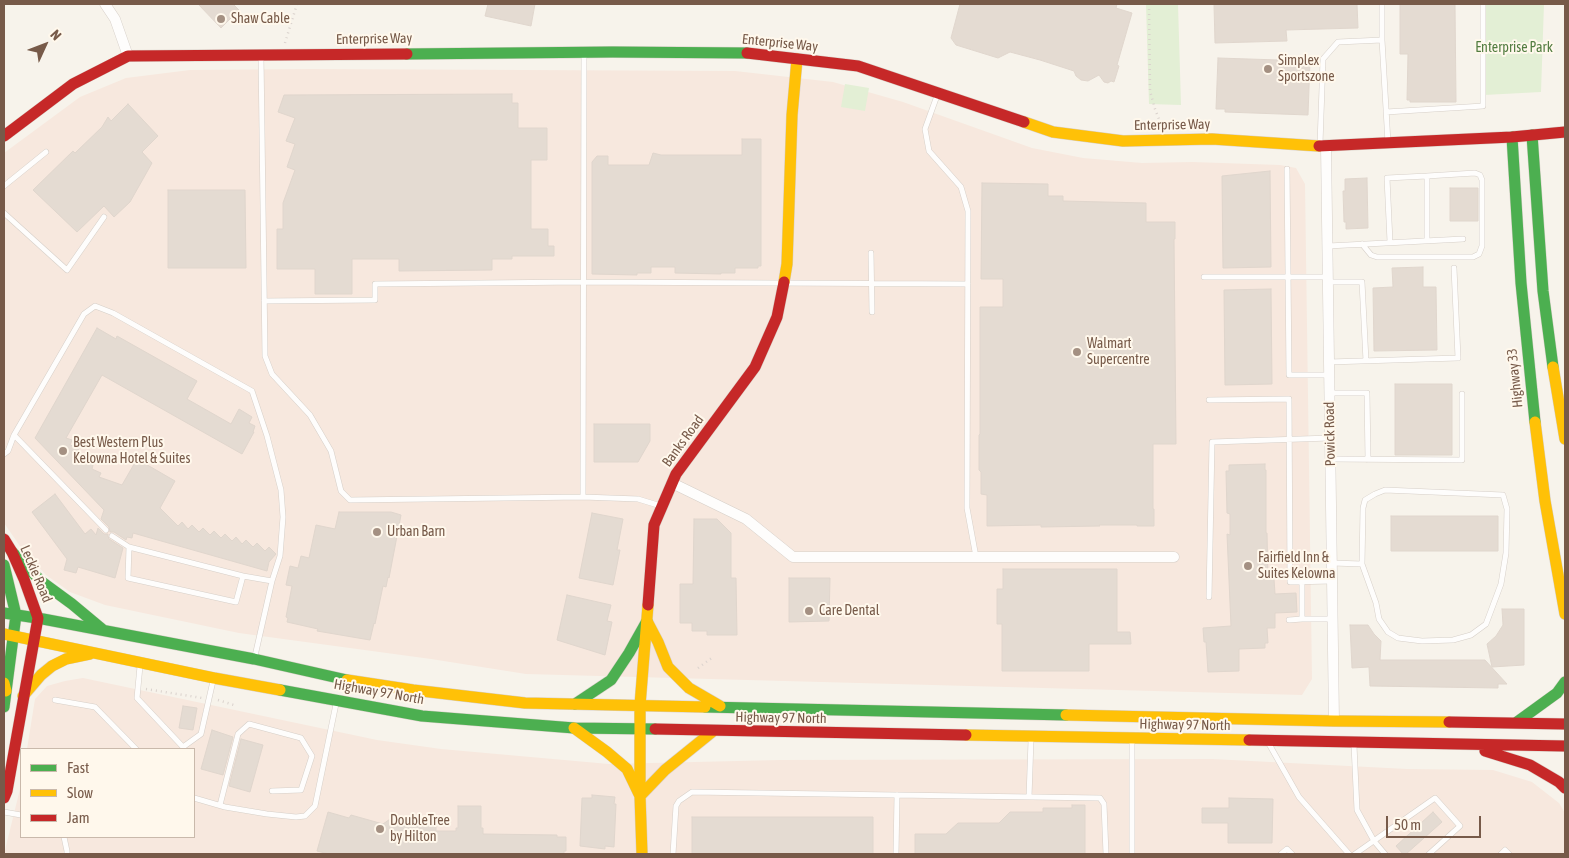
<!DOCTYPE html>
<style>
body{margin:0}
#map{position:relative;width:1569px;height:858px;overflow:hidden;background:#f7f3eb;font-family:"Asap Condensed",sans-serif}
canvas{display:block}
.frame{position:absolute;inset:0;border:5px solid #775a49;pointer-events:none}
.legend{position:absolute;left:20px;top:748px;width:175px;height:90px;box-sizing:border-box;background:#fff8ec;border:1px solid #c9b9ab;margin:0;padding:6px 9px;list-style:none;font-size:15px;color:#775a49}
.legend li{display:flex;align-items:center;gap:10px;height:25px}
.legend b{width:25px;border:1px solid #c9b9ab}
.north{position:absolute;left:20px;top:20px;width:50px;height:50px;-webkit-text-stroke:4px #fff8ec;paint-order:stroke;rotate:47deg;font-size:14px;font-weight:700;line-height:20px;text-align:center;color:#775a49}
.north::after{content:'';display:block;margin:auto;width:18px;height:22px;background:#775a49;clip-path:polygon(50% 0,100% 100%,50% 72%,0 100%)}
.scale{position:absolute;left:1386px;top:816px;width:95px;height:22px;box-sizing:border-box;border:2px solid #775a49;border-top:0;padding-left:6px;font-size:15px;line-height:18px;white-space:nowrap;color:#775a49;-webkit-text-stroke:4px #fff8ec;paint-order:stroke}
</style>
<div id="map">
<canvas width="1569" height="858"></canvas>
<div class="frame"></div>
<ul class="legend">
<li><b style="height:6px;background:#4caf50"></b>Fast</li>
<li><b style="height:6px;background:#ffc107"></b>Slow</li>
<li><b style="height:6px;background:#c62828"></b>Jam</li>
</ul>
<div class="north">N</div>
<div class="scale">50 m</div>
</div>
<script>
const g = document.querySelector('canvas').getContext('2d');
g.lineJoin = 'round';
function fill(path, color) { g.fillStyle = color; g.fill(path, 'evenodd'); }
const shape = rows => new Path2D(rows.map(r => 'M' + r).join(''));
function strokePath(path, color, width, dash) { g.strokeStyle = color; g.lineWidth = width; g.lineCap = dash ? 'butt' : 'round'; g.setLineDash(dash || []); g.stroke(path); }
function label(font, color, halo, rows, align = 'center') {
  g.font = font + ' "Asap Condensed",sans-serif'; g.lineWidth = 4; g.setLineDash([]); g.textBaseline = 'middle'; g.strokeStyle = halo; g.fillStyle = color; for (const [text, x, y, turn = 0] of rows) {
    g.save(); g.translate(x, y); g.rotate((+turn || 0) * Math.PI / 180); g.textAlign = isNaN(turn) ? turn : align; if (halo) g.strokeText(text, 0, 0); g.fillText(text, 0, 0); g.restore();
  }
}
fill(shape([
 [310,69,735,71,833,82,903,102,1032,148,1083,158,1142,163,1192,162,1280,165,1296,168,1305,184,1312,679,1302,695,526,674,431,659,239,633,105,605,70,592,46,575,22,549,4,523,4,153,80,97,126,78,190,70],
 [83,678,377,740,441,749,609,764,780,760,1212,759,1407,769,1493,770,1532,782,1559,803,1565,813,1565,854,4,854,21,785,21,837,194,837,194,749,27,749,35,699,47,686,65,681]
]), '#f7e8de');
fill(shape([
 [1146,4,1178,4,1181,105,1149,104],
 [1486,4,1544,4,1541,92,1484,95],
 [845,84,869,88,865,111,841,107]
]), '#e3efd5');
const building = shape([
 [198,4,233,4,239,10,221,28,198,4],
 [488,4,535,4,531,26,485,16,488,4],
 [960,4,1117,4,1116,8,1132,13,1117,65,1119,66,1114,82,1111,81,1108,83,1104,82,1099,75,1088,81,1081,80,1076,76,1074,71,1040,60,1010,52,998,58,956,45,951,38,960,4],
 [1214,4,1357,4,1358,28,1286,30,1287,41,1215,43,1214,4],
 [1400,4,1455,4,1456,102,1410,102,1410,100,1407,100,1408,54,1400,54,1400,4],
 [1218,58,1310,61,1308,115,1225,112,1225,109,1216,109,1218,58],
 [512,94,512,103,518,103,518,128,547,128,547,160,531,160,531,229,548,229,548,246,554,246,554,256,512,256,512,259,492,259,492,270,399,271,399,259,352,259,352,294,315,294,315,269,277,269,277,229,283,229,283,203,295,170,287,167,295,144,286,141,295,118,278,112,284,95,512,94],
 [128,104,158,136,142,152,152,163,130,202,114,217,104,206,77,232,33,190,73,151,75,153,102,127,108,117,111,121,128,104],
 [742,139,761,139,761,266,758,266,758,268,735,268,735,273,721,273,721,274,675,273,675,267,651,267,651,273,637,273,637,275,592,274,592,162,597,156,608,156,608,165,649,165,653,153,661,155,742,155,742,139],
 [1270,171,1271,267,1223,268,1222,176,1270,171],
 [1367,178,1368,228,1346,229,1346,222,1344,222,1343,191,1345,191,1345,179,1367,178],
 [982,183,1048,184,1048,196,1063,196,1063,201,1146,203,1146,222,1175,222,1175,239,1174,239,1176,444,1153,444,1153,509,1154,509,1154,526,1137,526,1137,525,1099,525,1100,526,1041,527,1041,525,987,526,987,495,981,494,981,472,979,470,979,435,980,434,980,307,1003,307,1003,279,981,279,982,183],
 [1450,188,1478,188,1478,221,1450,221,1450,188],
 [168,190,245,190,246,268,168,268,168,190],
 [1423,267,1423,287,1436,287,1437,350,1374,351,1373,288,1393,287,1392,268,1423,267],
 [1271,289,1272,384,1225,385,1224,290,1271,289],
 [97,328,116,339,117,336,197,381,187,399,231,424,239,409,252,417,249,423,255,426,253,432,254,432,242,454,102,375,66,438,72,440,70,445,79,448,77,453,86,456,84,462,93,465,92,469,101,473,99,477,122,485,137,459,175,481,160,508,178,526,182,522,188,529,192,525,199,532,203,528,210,535,214,531,221,538,225,534,232,541,236,537,242,544,246,540,253,547,257,543,265,551,269,547,276,554,269,562,267,571,133,533,132,538,127,537,126,540,114,532,110,532,109,527,101,519,104,510,35,438,97,328],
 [1395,384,1452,384,1452,455,1395,455,1395,384],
 [594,424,650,424,650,441,638,462,594,462,594,424],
 [1265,464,1265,470,1266,470,1266,533,1267,533,1268,579,1274,579,1275,594,1296,593,1297,612,1275,613,1275,628,1267,628,1268,643,1265,643,1265,648,1239,649,1239,671,1208,672,1206,642,1204,642,1203,628,1231,626,1227,534,1230,535,1230,514,1227,513,1226,471,1229,471,1229,465,1265,464],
 [55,494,85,534,91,529,96,535,98,528,104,534,108,534,108,536,109,539,123,548,115,578,78,567,76,573,64,570,67,559,32,512,55,494],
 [339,512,391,512,401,515,389,578,388,577,386,587,383,586,375,624,374,623,370,640,317,631,318,629,287,622,288,618,286,617,292,586,286,585,290,566,298,568,301,556,309,558,316,525,335,529,339,512],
 [592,513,623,519,617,550,620,550,613,585,579,578,592,513],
 [1391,516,1498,516,1498,551,1391,551,1391,516],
 [694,519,717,519,731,533,731,578,736,578,737,635,707,635,707,631,692,631,692,623,680,623,680,584,693,584,694,519],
 [1003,569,1117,569,1117,632,1130,632,1131,644,1089,644,1089,671,1002,671,1002,624,997,624,997,589,1003,589,1003,569],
 [789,578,830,578,829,621,789,622,789,578],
 [567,595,611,605,607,621,612,622,605,655,557,640,567,595],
 [1502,609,1524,609,1524,665,1492,667,1487,644,1496,636,1503,625,1502,609],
 [1350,625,1368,625,1374,634,1381,641,1380,660,1485,660,1507,684,1498,684,1498,688,1370,686,1369,667,1352,668,1350,625],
 [183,706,197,708,193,730,179,728,183,706],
 [212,730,233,737,223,775,201,769,212,730],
 [241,739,263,745,250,792,229,786,241,739],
 [592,795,615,797,614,804,616,804,614,847,605,846,605,849,580,846,582,798,592,798,592,795],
 [1229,798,1273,799,1272,843,1228,843,1228,823,1202,823,1202,808,1229,808,1229,798],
 [1072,805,1085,805,1085,854,915,854,915,834,946,834,958,823,999,823,1010,812,1043,812,1043,808,1072,808,1072,805],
 [458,806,481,806,481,828,483,828,483,834,557,835,557,837,566,837,566,851,564,851,564,854,329,854,317,851,328,812,349,818,351,815,383,824,393,817,409,822,436,823,436,831,456,831,456,828,458,828,458,806],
 [1433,812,1442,822,1406,854,1403,854,1396,846,1433,812],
 [692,817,873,817,873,854,692,854,692,817]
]);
fill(building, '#e4dbd2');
strokePath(building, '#e0d6cd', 1);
const lane = shape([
 [1382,4,1382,40,1388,143],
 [261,56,265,356,272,374,310,415,331,451,341,491,350,500,583,497,584,52],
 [938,93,925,129,929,151,961,187,968,211,967,508,976,557],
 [1386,112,1483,106,1483,4],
 [1320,144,1323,59,1338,42,1382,40],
 [1287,169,1289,375,1330,375],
 [4,186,46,152],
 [4,213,67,270,104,217],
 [1390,242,1387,178,1427,176,1427,240],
 [1362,244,1371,255,1377,257,1473,257,1479,254,1482,246,1482,180,1480,175,1475,173,1427,176],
 [1328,246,1463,239],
 [871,253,872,312],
 [1204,277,1328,277],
 [1329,282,1362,282,1366,361],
 [264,301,375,300,375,284,583,282,968,284],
 [1329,362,1458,358,1454,268],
 [1330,393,1367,393,1368,460],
 [1209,400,1289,399,1290,582,1332,581],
 [4,454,8,451,14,435],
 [1331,459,1462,460,1462,394],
 [583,497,638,499,661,506],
 [106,530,14,435,84,314,95,306,113,313,252,391,267,436,281,490,283,517,280,556,272,581,243,576,236,602,128,578,129,547,112,536],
 [129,547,243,576],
 [1332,563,1362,564,1363,508,1365,500,1375,494,1385,490,1503,495,1507,509,1506,553,1501,584,1486,624,1471,635,1453,640,1422,641,1398,638,1388,632,1379,619,1376,603,1362,564],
 [1302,582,1302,619,1332,619],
 [1209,597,1212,442,1330,438],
 [1289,620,1302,619],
 [255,656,272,581],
 [140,666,137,698,183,747,201,734,213,681],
 [55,700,95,707,136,749],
 [1132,742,1132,854],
 [1269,744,1299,797,1349,854],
 [1354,745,1357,810,1374,841,1385,854],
 [1029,797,1031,740],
 [194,798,225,807,267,814,296,817,305,816,315,806,336,704],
 [220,805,238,734,249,724,301,738,312,756,301,790,272,791],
 [4,812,21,815],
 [64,837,67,851,67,854],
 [673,854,676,806,679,801,692,792,1100,798,1104,804,1106,854],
 [896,854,897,795],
 [1281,854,1287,849,1292,854],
 [1355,854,1435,798,1460,826,1429,854],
 [1501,854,1505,850,1509,854]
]);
const street = shape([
 [105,4,115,19,128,56],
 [1326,146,1334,721],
 [672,483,746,519,793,557,1174,557]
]);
const fast = shape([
 [407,54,612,52,747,53],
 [1532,135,1543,291,1553,367],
 [1512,137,1521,283,1535,422],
 [12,552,42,582,72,604,102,629],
 [4,565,16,615,4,707],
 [4,613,43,619,254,659,347,680],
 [280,690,422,716,574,728,655,729],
 [575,704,611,680,629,653,647,621],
 [705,707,1066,715],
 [1517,722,1557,693,1565,682]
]);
const slow = shape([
 [1024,122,1053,132,1123,141,1212,139,1319,146],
 [784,282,787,264,792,115,797,59],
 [1553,367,1565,439],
 [1535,422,1545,501,1565,614],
 [647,621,658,642,668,667,689,688,720,706],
 [4,634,214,678,280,690],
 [347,680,413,690,525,703,705,707],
 [4,683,6,691],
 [23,696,41,675,52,666,66,659,90,654],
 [1066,715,1334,721,1449,722],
 [574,728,607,752,627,769,640,796,665,770,712,732],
 [966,735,1249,740],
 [642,854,640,796,640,705,648,605]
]);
const jam = shape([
 [747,53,858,66,1024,122],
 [4,136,73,84,128,56,407,54],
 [1319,146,1512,137,1565,132],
 [4,539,12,552,24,579,38,618,7,791,4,798],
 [648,605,654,525,676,474,755,367,777,317,784,282],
 [1449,722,1565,724],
 [655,729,966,735],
 [1249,740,1565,746],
 [1485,751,1530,765,1559,782,1565,788]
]);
strokePath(lane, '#d6cfc8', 6);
strokePath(street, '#d6cfc8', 11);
strokePath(fast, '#d7cfc7', 12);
strokePath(slow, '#d7cfc7', 12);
strokePath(jam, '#d7cfc7', 12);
strokePath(shape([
 [1149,4,1150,91,1155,109,1162,127],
 [285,43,297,4],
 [698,668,713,657],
 [146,689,202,698],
 [218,700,237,706]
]), '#dad2cd', 2.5, [1, 4]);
strokePath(lane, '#fefdfc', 5);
strokePath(street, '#fefdfc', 10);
strokePath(fast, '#4caf50', 11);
strokePath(slow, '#ffc107', 11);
strokePath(jam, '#c62828', 11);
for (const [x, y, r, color] of [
 [221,19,5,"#a49082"],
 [1268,69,5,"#a49082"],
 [1077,352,5,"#a49082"],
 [63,451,5,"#a49082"],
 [377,532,5,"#a49082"],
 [1248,566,5,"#a49082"],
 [809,611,5,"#a49082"],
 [380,829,5,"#a49082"]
]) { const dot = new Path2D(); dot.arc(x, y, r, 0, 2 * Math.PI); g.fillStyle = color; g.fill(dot); strokePath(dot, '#fff8ec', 2); }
label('14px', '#775a49', '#fff8ec', [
 ["Shaw Cable",231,19],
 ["Simplex",1278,61],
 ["Sportszone",1278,77],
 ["Walmart",1087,344],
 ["Supercentre",1087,360],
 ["Best Western Plus",73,443],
 ["Kelowna Hotel & Suites",73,459],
 ["Urban Barn",387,532],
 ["Fairfield Inn &",1258,558],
 ["Suites Kelowna",1258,574],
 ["Care Dental",819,611],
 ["DoubleTree",390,821],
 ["by Hilton",390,837]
], 'left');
label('14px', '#775a49', '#fff8ec', [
 ["Enterprise Way",374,39,-1],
 ["Enterprise Way",780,43,6],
 ["Enterprise Way",1172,125,-1],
 ["Highway 33",1515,378,-96],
 ["Powick Road",1330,434,-91],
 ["Banks Road",683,441,-54],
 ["Leckie Road",36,574,67],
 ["Highway 97 North",379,692,10],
 ["Highway 97 North",781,718,1],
 ["Highway 97 North",1185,725,1]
]);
label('14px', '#537d41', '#fff8ec', [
 ["Enterprise Park",1514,48]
]);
</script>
